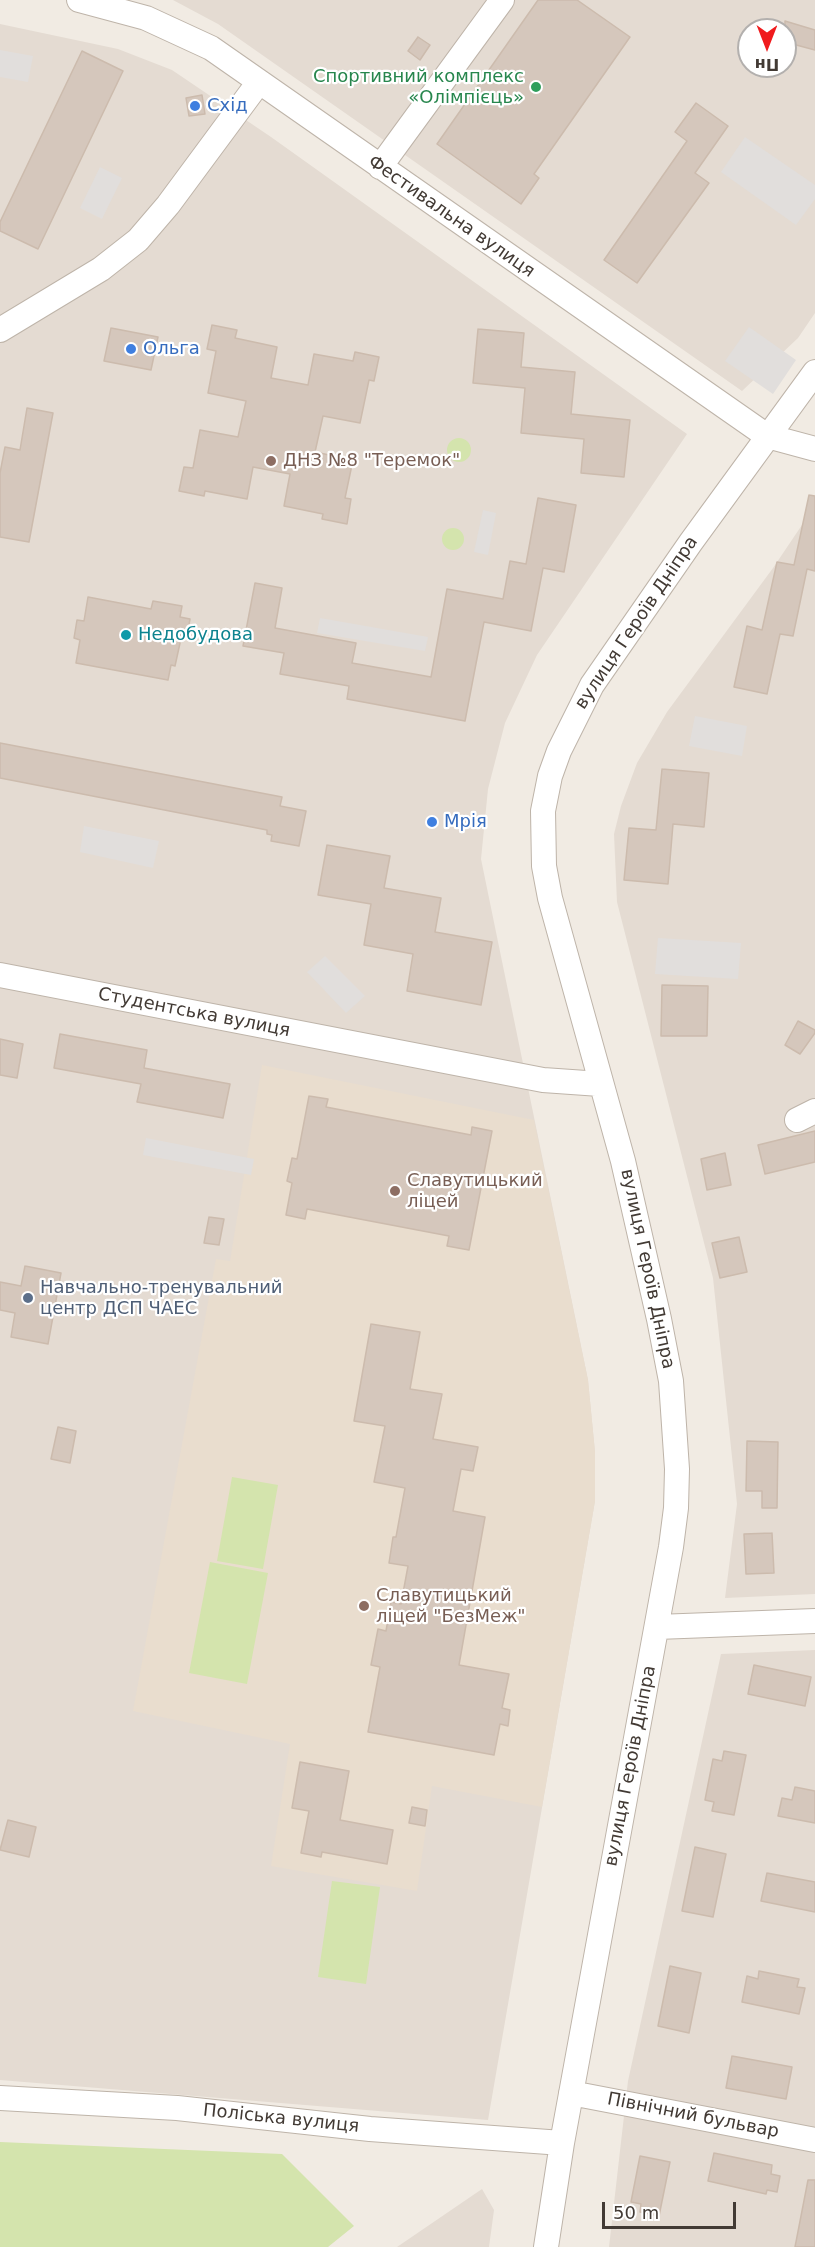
<!DOCTYPE html>
<meta charset="utf-8">
<style>
body{margin:0}
#map{position:relative;width:815px;height:2247px;overflow:hidden;background:#f1ebe3;font-family:"DejaVu Sans",sans-serif}
canvas{display:block}
.north{position:absolute;left:737px;top:18px;width:60px;height:60px;box-sizing:border-box;background:#fff;border:2px solid #b3b0ae;border-radius:50%;rotate:180deg;font-size:16px;font-weight:700;line-height:24px;text-align:center;color:#423a34}
.north::after{content:'';display:block;margin:auto;width:21px;height:27px;background:#f01b1d;clip-path:polygon(50% 0,100% 100%,50% 72%,0 100%)}
.scale{position:absolute;left:602px;top:2202px;width:134px;height:27px;box-sizing:border-box;border:3px solid #423a34;border-top:0;padding-left:8px;font-size:18px;line-height:21px;white-space:nowrap;color:#423a34;-webkit-text-stroke:4px #fff;paint-order:stroke}
</style>
<div id="map">
<canvas width="815" height="2247"></canvas>
<div class="north">Пн</div>
<div class="scale">50 m</div>
</div>
<script>
const g = document.querySelector('canvas').getContext('2d');
g.lineJoin = 'round';
function fill(path, color) { g.fillStyle = color; g.fill(path, 'evenodd'); }
const shape = rows => new Path2D(rows.map(r => 'M' + r).join(''));
function strokePath(path, color, width, dash) { g.strokeStyle = color; g.lineWidth = width; g.lineCap = dash ? 'butt' : 'round'; g.setLineDash(dash || []); g.stroke(path); }
function label(font, color, halo, rows, align = 'center') {
  g.font = font + ' "DejaVu Sans",sans-serif'; g.lineWidth = 4.5; g.setLineDash([]); g.textBaseline = 'middle'; g.strokeStyle = halo; g.fillStyle = color; for (const [text, x, y, turn = 0] of rows) {
    g.save(); g.translate(x, y); g.rotate((+turn || 0) * Math.PI / 180); g.textAlign = isNaN(turn) ? turn : align; if (halo) g.strokeText(text, 0, 0); g.fillText(text, 0, 0); g.restore();
  }
}
fill(shape([
 [173,0,815,0,815,313,798,338,742,391,218,24],
 [749,30,785,30,785,66,749,66],
 [0,24,118,49,172,70,271,137,687,434,537,655,505,723,488,789,481,859,588,1380,595,1452,595,1501,488,2120,0,2080],
 [815,517,815,1594,725,1598,737,1504,713,1278,617,902,614,834,621,806,637,763,667,712,773,568,806,519],
 [815,1650,815,2247,609,2247,628,2081,721,1654],
 [482,2189,494,2210,489,2247,397,2247]
]), '#e4dbd2');
fill(shape([
 [262,1065,534,1120,588,1380,595,1452,595,1501,542,1807,432,1786,417,1891,271,1866,290,1744,133,1711,216,1259,230,1261]
]), '#e9ddce');
fill(shape([
 '447 450a12 12 0 1 1 24 0a12 12 0 1 1-24 0Z',
 '442 539a11 11 0 1 1 22 0a11 11 0 1 1-22 0Z',
 [232,1477,278,1485,263,1569,217,1561],
 [210,1562,268,1573,247,1684,189,1673],
 [332,1881,380,1887,366,1984,318,1977],
 [0,2142,282,2154,354,2226,328,2247,0,2247]
]), '#d4e4ad');
fill(shape([
 [0,50,33,56,28,82,0,77],
 [745,137,815,185,815,199,796,225,721,172],
 [100,167,122,178,102,219,80,208],
 [749,327,796,360,773,394,725,361],
 [483,510,496,513,488,555,474,552],
 [320,618,428,637,425,651,317,633],
 [695,716,747,726,742,756,689,746],
 [84,826,159,841,153,868,80,852],
 [658,938,741,943,738,979,655,974],
 [325,956,365,996,346,1013,307,972],
 [146,1138,254,1159,251,1175,143,1155]
]), '#e1dedc');
const building = shape([
 [538,0,577,0,630,37,534,174,539,178,521,204,437,144,538,0],
 [785,21,815,30,815,50,785,42,785,21],
 [418,37,430,45,420,60,408,51,418,37],
 [82,51,123,71,38,249,0,231,0,222,82,51],
 [202,95,205,114,189,116,186,98,202,95],
 [696,103,728,126,695,173,709,183,637,283,604,260,687,141,675,132,696,103],
 [212,325,237,330,235,338,277,347,271,378,308,385,314,354,353,361,355,352,379,357,374,381,369,380,360,423,323,416,315,452,353,460,345,498,351,499,347,524,322,519,323,514,284,506,290,474,253,467,247,499,205,491,204,496,179,491,184,467,193,468,200,430,238,437,246,401,208,393,216,351,207,349,212,325],
 [111,328,158,337,151,370,104,361,111,328],
 [478,329,524,333,521,367,575,372,571,414,630,420,624,477,581,473,584,439,521,433,525,388,473,383,478,329],
 [27,408,53,413,29,542,0,537,0,473,5,447,20,450,27,408],
 [809,495,815,496,815,571,807,569,793,636,780,634,767,694,734,687,747,626,762,630,777,562,794,565,809,495],
 [538,498,576,505,564,572,543,568,531,631,484,622,465,721,347,699,349,686,280,674,284,653,243,646,255,583,282,588,275,628,356,643,352,663,431,677,447,589,503,599,510,561,526,564,538,498],
 [88,597,151,609,153,601,182,606,180,617,190,619,187,635,182,634,175,666,171,665,168,680,76,663,80,640,74,638,77,620,84,621,88,597],
 [0,743,282,797,280,806,306,811,299,846,271,841,272,835,267,834,267,830,0,778,0,743],
 [662,769,709,773,704,827,673,824,668,884,624,880,629,828,656,830,662,769],
 [327,845,390,856,384,888,441,898,435,932,492,942,481,1005,407,991,413,954,364,945,371,904,318,895,327,845],
 [662,985,708,986,707,1036,661,1036,662,985],
 [798,1021,815,1030,815,1033,800,1054,785,1045,798,1021],
 [60,1034,147,1050,144,1068,230,1084,223,1118,137,1102,141,1084,54,1068,60,1034],
 [0,1039,23,1044,17,1078,0,1075,0,1039],
 [309,1096,328,1099,326,1107,471,1135,472,1127,492,1131,469,1250,447,1246,449,1236,307,1209,305,1219,286,1215,292,1183,287,1181,292,1158,297,1159,309,1096],
 [815,1131,815,1162,765,1174,758,1145,815,1131],
 [725,1153,731,1185,707,1190,701,1159,725,1153],
 [209,1217,224,1219,219,1245,204,1243,209,1217],
 [739,1237,747,1272,720,1278,712,1243,739,1237],
 [25,1266,61,1273,48,1344,11,1337,15,1313,0,1310,0,1282,21,1286,25,1266],
 [371,1324,420,1332,410,1389,442,1394,433,1439,478,1447,473,1471,461,1469,453,1511,485,1517,459,1665,509,1674,502,1708,510,1710,508,1726,500,1724,494,1755,368,1732,380,1667,371,1665,378,1629,386,1631,391,1602,401,1604,408,1566,389,1563,393,1537,396,1537,405,1488,374,1482,385,1426,354,1421,371,1324],
 [58,1427,76,1431,70,1463,51,1459,58,1427],
 [747,1441,778,1442,777,1508,762,1508,762,1491,746,1491,747,1441],
 [772,1533,774,1573,746,1574,744,1534,772,1533],
 [754,1665,811,1677,805,1706,748,1694,754,1665],
 [724,1751,746,1755,734,1815,712,1811,714,1802,705,1800,713,1759,722,1761,724,1751],
 [300,1762,349,1771,340,1820,393,1830,387,1864,322,1852,321,1857,301,1853,309,1811,292,1808,300,1762],
 [795,1787,815,1791,815,1823,778,1816,782,1798,792,1800,795,1787],
 [412,1807,427,1810,425,1826,409,1823,412,1807],
 [8,1820,36,1827,29,1857,0,1850,8,1820],
 [695,1847,726,1854,713,1917,682,1911,695,1847],
 [767,1873,815,1882,815,1912,761,1901,767,1873],
 [670,1966,701,1973,689,2033,658,2026,670,1966],
 [759,1971,799,1979,797,1987,805,1988,799,2014,742,2002,747,1976,758,1979,759,1971],
 [732,2056,792,2067,786,2099,726,2088,732,2056],
 [714,2153,772,2165,771,2174,780,2176,777,2192,767,2190,766,2194,708,2181,714,2153],
 [640,2156,670,2162,659,2216,640,2212,641,2204,631,2202,640,2156],
 [808,2180,815,2180,815,2247,795,2247,808,2180]
]);
fill(building, '#d5c7bc');
strokePath(building, '#ccbbad', 1.5);
const minor = shape([
 [79,0,146,18,211,48,767,436,815,449],
 [380,167,502,0],
 [0,330,101,269,138,240,168,205,259,82],
 [0,975,543,1080,600,1084],
 [797,1120,815,1111],
 [657,1627,815,1621],
 [571,2093,815,2140],
 [0,2098,177,2108,370,2129,562,2143],
 [546,2247,562,2143,671,1547,676,1508,677,1469,671,1381,659,1319,623,1161,550,898,544,866,543,811,550,776,559,751,592,685,691,542,815,372]
]);
strokePath(minor, '#beb4a9', 26);
strokePath(minor, '#fff', 24);
for (const [x, y, r, color] of [
 [536,87,6,"#2e9e5b"],
 [195,106,6,"#3f7fe0"],
 [131,349,6,"#3f7fe0"],
 [271,461,6,"#8d6e63"],
 [126,635,6,"#0f9aa8"],
 [432,822,6,"#3f7fe0"],
 [395,1191,6,"#8d6e63"],
 [28,1298,6,"#5c6f8a"],
 [364,1606,6,"#8d6e63"]
]) { const dot = new Path2D(); dot.arc(x, y, r, 0, 2 * Math.PI); g.fillStyle = color; g.fill(dot); strokePath(dot, '#fff', 2); }
label('18px', '#27864d', '#fff', [
 ["Спортивний комплекс",524,77],
 ["«Олімпієць»",524,98]
], 'right');
label('18px', '#366cbe', '#fff', [
 ["Схід",207,106],
 ["Ольга",143,349],
 ["Мрiя",444,822]
], 'left');
label('18px', '#423a34', '#fff', [
 ["Фестивальна вулиця",451,217,35],
 ["вулиця Героїв Дніпра",637,623,-56],
 ["Студентська вулиця",194,1013,11],
 ["вулиця Героїв Дніпра",647,1269,78],
 ["вулиця Героїв Дніпра",631,1766,-79],
 ["Північний бульвар",693,2116,11],
 ["Поліська вулиця",281,2119,6]
]);
label('18px', '#785e54', '#fff', [
 ["ДНЗ №8 \"Теремок\"",283,461],
 ["Славутицький",407,1181],
 ["ліцей",407,1202],
 ["Славутицький",376,1596],
 ["ліцей \"БезМеж\"",376,1617]
], 'left');
label('18px', '#0d838f', '#fff', [
 ["Недобудова",138,635]
], 'left');
label('18px', '#4e5e75', '#fff', [
 ["Навчально-тренувальний",40,1288],
 ["центр ДСП ЧАЕС",40,1309]
], 'left');
</script>
